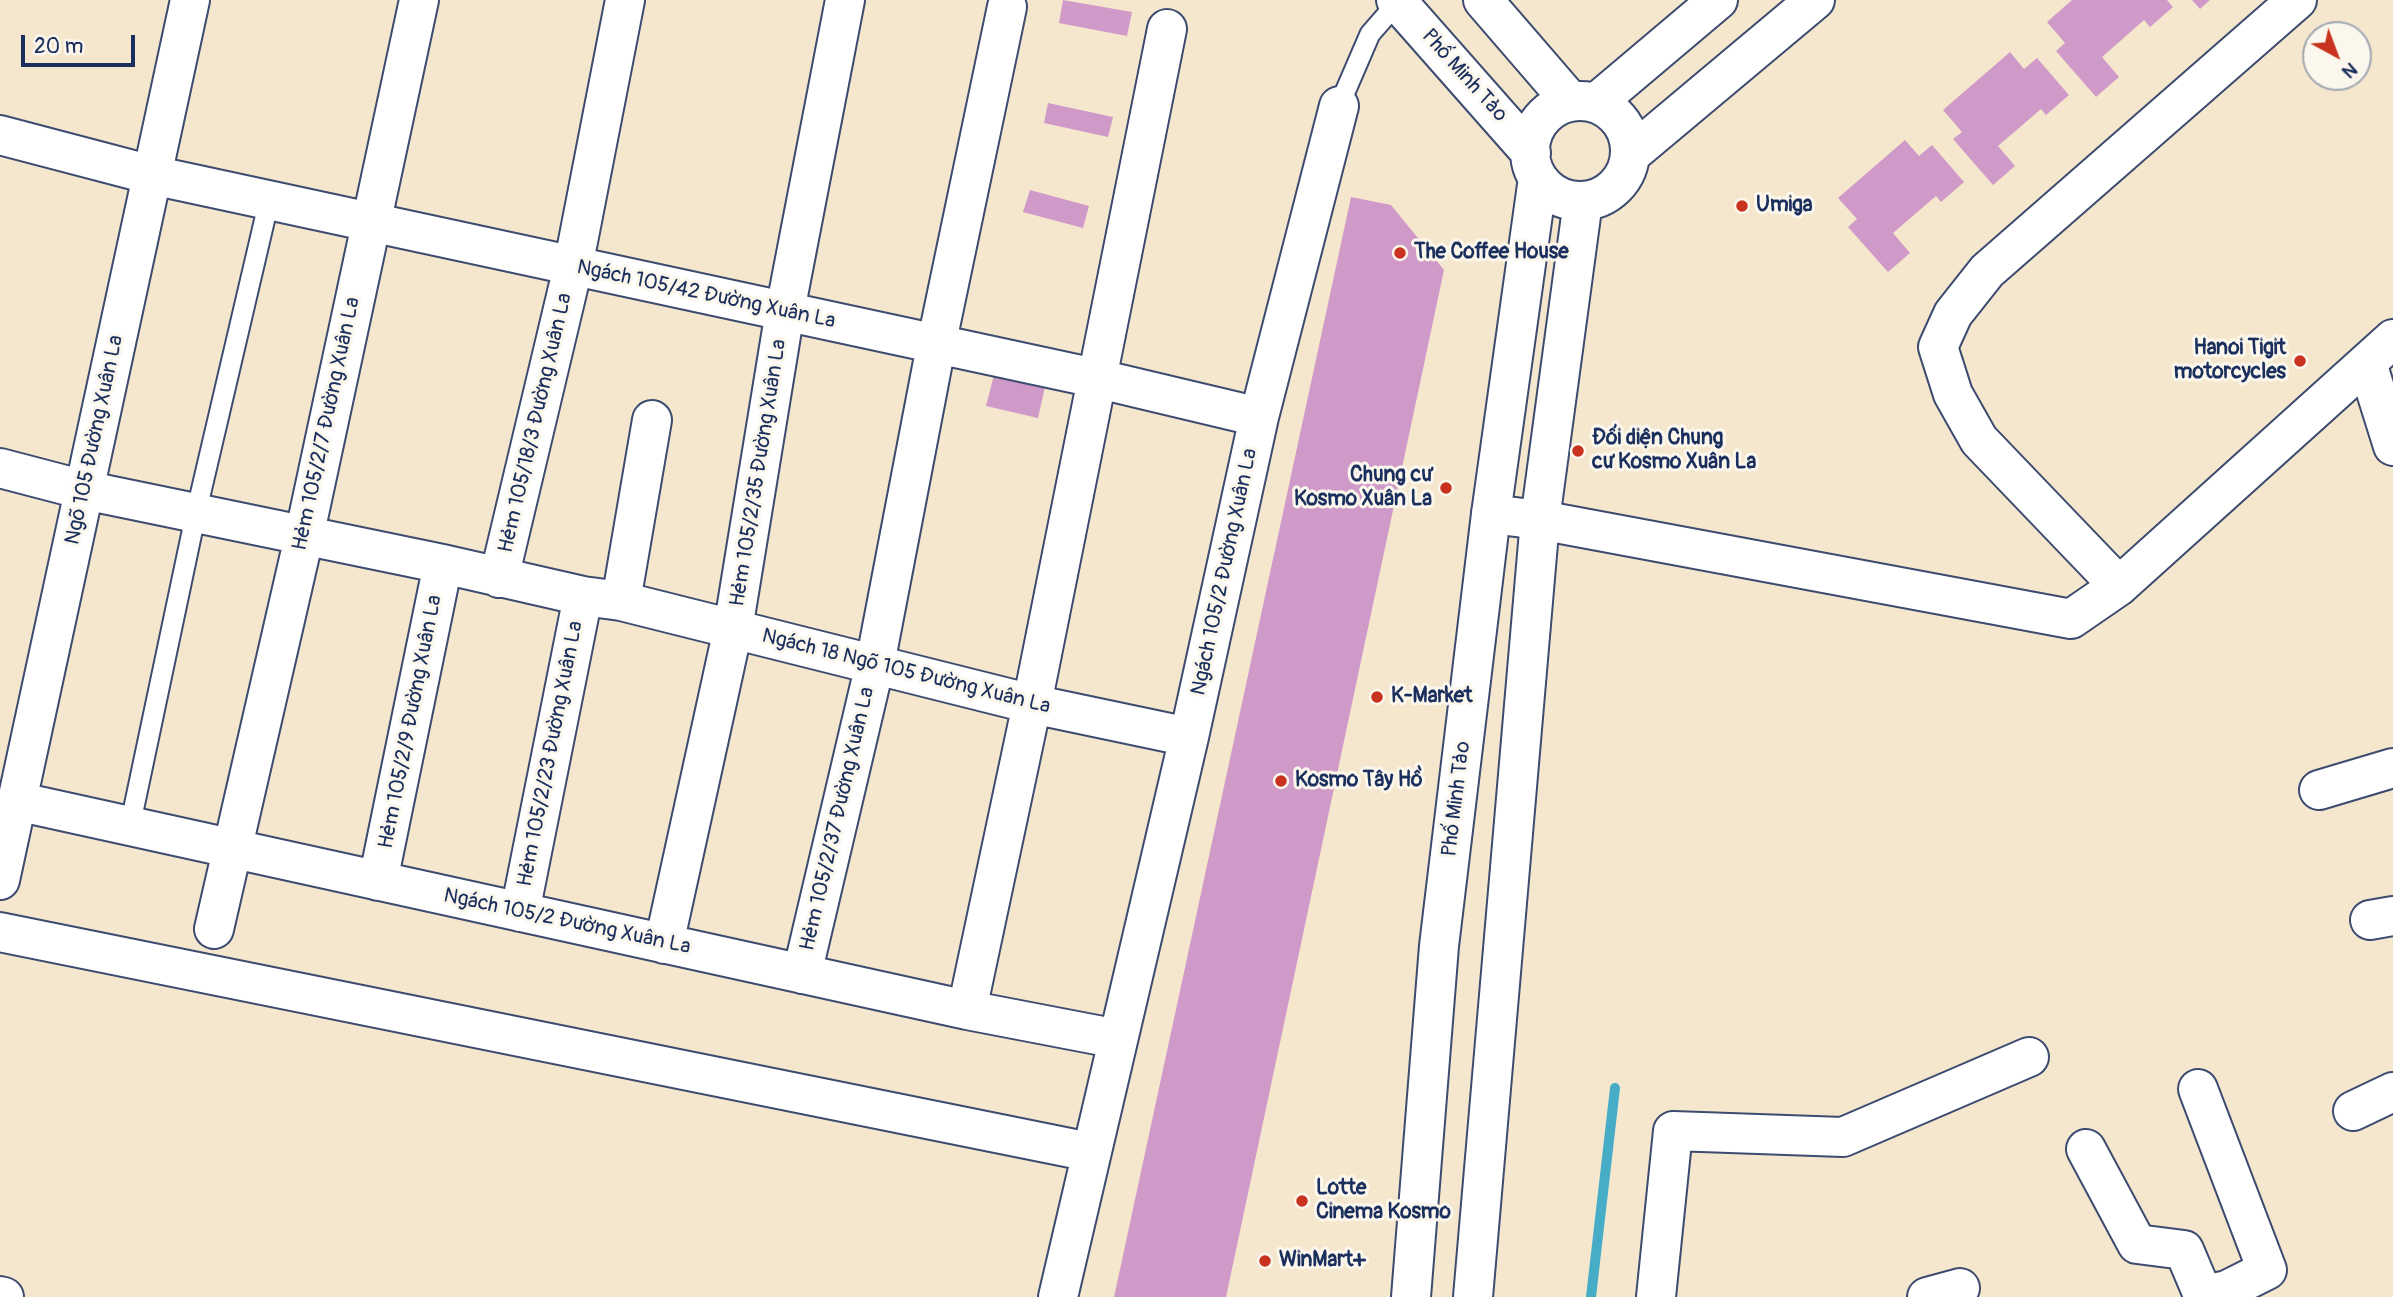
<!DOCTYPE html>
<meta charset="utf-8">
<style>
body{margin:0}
#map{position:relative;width:2393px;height:1297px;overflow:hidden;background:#f5e7ce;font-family:Pangolin,sans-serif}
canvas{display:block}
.north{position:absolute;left:2302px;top:21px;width:70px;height:70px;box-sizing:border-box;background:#fbf7ec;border:2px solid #a1a7b3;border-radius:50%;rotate:139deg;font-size:19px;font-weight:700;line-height:28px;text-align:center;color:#1b2f5e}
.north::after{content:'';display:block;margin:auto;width:24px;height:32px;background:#c8321e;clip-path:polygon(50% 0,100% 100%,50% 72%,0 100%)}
.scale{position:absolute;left:21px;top:35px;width:114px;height:32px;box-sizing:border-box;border:4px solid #1b2f5e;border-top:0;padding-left:9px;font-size:21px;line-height:24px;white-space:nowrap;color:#1b2f5e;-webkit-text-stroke:5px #fbf7ec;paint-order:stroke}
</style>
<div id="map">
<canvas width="2393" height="1297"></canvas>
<div class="north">N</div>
<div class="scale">20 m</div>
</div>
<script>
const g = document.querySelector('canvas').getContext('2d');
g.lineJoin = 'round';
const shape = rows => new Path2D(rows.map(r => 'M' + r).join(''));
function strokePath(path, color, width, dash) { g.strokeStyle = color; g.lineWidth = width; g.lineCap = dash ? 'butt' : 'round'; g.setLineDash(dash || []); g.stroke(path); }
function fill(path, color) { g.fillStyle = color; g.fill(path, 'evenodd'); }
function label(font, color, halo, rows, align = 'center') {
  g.font = font + ' Pangolin,sans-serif'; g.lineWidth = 6; g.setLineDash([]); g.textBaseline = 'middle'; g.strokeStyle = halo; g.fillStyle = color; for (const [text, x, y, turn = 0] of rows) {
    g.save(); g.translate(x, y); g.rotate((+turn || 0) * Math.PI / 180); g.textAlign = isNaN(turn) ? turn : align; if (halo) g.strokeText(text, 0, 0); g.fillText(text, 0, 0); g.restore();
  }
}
strokePath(shape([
 [1591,1297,1615,1088]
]), '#47adc7', 10);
fill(shape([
 [1063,0,1132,12,1127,36,1059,23],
 [2072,0,2167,0,2173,7,2150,27,2144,20,2102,57,2119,77,2096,97,2056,51,2065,43,2047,22],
 [2192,0,2210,0,2200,9],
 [2010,52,2024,69,2037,58,2069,95,2046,115,2041,109,1998,146,2015,166,1993,185,1953,139,1962,132,1943,110],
 [1048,103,1113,117,1108,137,1044,123],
 [1905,140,1919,156,1932,145,1964,182,1941,202,1936,196,1893,233,1910,253,1888,272,1848,227,1857,219,1838,198],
 [1030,190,1089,206,1083,228,1023,212],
 [1351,197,1391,205,1444,270,1226,1297,1114,1297],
 [994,375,1045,387,1038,418,986,406]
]), '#d09ac8');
const service = shape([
 [1339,106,1370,34,1398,2],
 [130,826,196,513,269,201]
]);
const minor = shape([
 [0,135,152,175,1095,378,1259,417],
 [2367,363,2393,446],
 [0,468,84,490,443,564,583,596,621,601,1032,704,1189,737],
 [1491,514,1540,520,2071,619,2119,586,2393,339],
 [499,578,573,267,625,0],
 [2119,586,1979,440,1953,394,1938,347,1953,314,1987,271,2297,0],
 [621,601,652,420],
 [2319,790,2393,768],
 [16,801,967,1010,1118,1039],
 [0,880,190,0],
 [378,881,443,564],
 [520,912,583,596],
 [2370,920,2393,916],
 [214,929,304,537,419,0],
 [0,932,1090,1152],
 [664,944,733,629,785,311,845,0],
 [802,974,875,664,936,346,1007,7],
 [967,1010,1032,704,1167,29],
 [2198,1089,2267,1270,2227,1290],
 [2353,1111,2393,1092],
 [2086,1149,2137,1244,2184,1250,2203,1295,2227,1290,2230,1297],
 [1058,1297,1189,737,1259,417,1339,106],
 [1656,1297,1673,1131,1843,1137,2029,1057],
 [1927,1297,1960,1288]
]);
const tertiary = shape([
 [1396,0,1531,153],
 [1483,0,1571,102],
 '1530 151a50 50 0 1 1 100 0a50 50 0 1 1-100 0Z',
 [1596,103,1718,0],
 [1630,155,1815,0],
 [0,1296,4,1297],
 [1411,1297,1439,946,1491,514,1538,178],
 [1473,1297,1540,520,1583,201]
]);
strokePath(service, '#3c4b6f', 23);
strokePath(minor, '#3c4b6f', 42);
strokePath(tertiary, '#3c4b6f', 42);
strokePath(service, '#fff', 19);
strokePath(minor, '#fff', 38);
strokePath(tertiary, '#fff', 38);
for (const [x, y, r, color] of [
 [1742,206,7,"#c8321e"],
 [1400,253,7,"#c8321e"],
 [2300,361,7,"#c8321e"],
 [1578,451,7,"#c8321e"],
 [1446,488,7,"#c8321e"],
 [1377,697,7,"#c8321e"],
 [1281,781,7,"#c8321e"],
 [1302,1201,7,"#c8321e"],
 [1265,1261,7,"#c8321e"]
]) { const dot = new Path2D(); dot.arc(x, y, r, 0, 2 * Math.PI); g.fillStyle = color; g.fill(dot); strokePath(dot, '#fbf7ec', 2.5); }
label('21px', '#1b2f5e', '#fbf7ec', [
 ["Phố Minh Tảo",1464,76,48],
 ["Ngách 105/42 Đường Xuân La",706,295,12],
 ["Hẻm 105/18/3 Đường Xuân La",536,423,-77],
 ["Hẻm 105/2/7 Đường Xuân La",327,424,-78],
 ["Ngõ 105 Đường Xuân La",95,440,-78],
 ["Hẻm 105/2/35 Đường Xuân La",759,473,-81],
 ["Ngách 105/2 Đường Xuân La",1225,572,-78],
 ["Ngách 18 Ngõ 105 Đường Xuân La",906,672,14],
 ["Hẻm 105/2/9 Đường Xuân La",411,722,-79],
 ["Hẻm 105/2/23 Đường Xuân La",551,754,-79],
 ["Phố Minh Tảo",1457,799,-83],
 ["Hẻm 105/2/37 Đường Xuân La",838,819,-77],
 ["Ngách 105/2 Đường Xuân La",567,922,12]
]);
label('bold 21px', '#1b2f5e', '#fbf7ec', [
 ["Umiga",1756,206],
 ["The Coffee House",1414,253],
 ["Hanoi Tigit",2286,349,"right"],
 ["motorcycles",2286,373,"right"],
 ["Đối diện Chung",1592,439],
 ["cư Kosmo Xuân La",1592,463],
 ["Chung cư",1432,476,"right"],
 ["Kosmo Xuân La",1432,500,"right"],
 ["K-Market",1391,697],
 ["Kosmo Tây Hồ",1295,781],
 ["Lotte",1316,1189],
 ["Cinema Kosmo",1316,1213],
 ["WinMart+",1279,1261]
], 'left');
</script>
